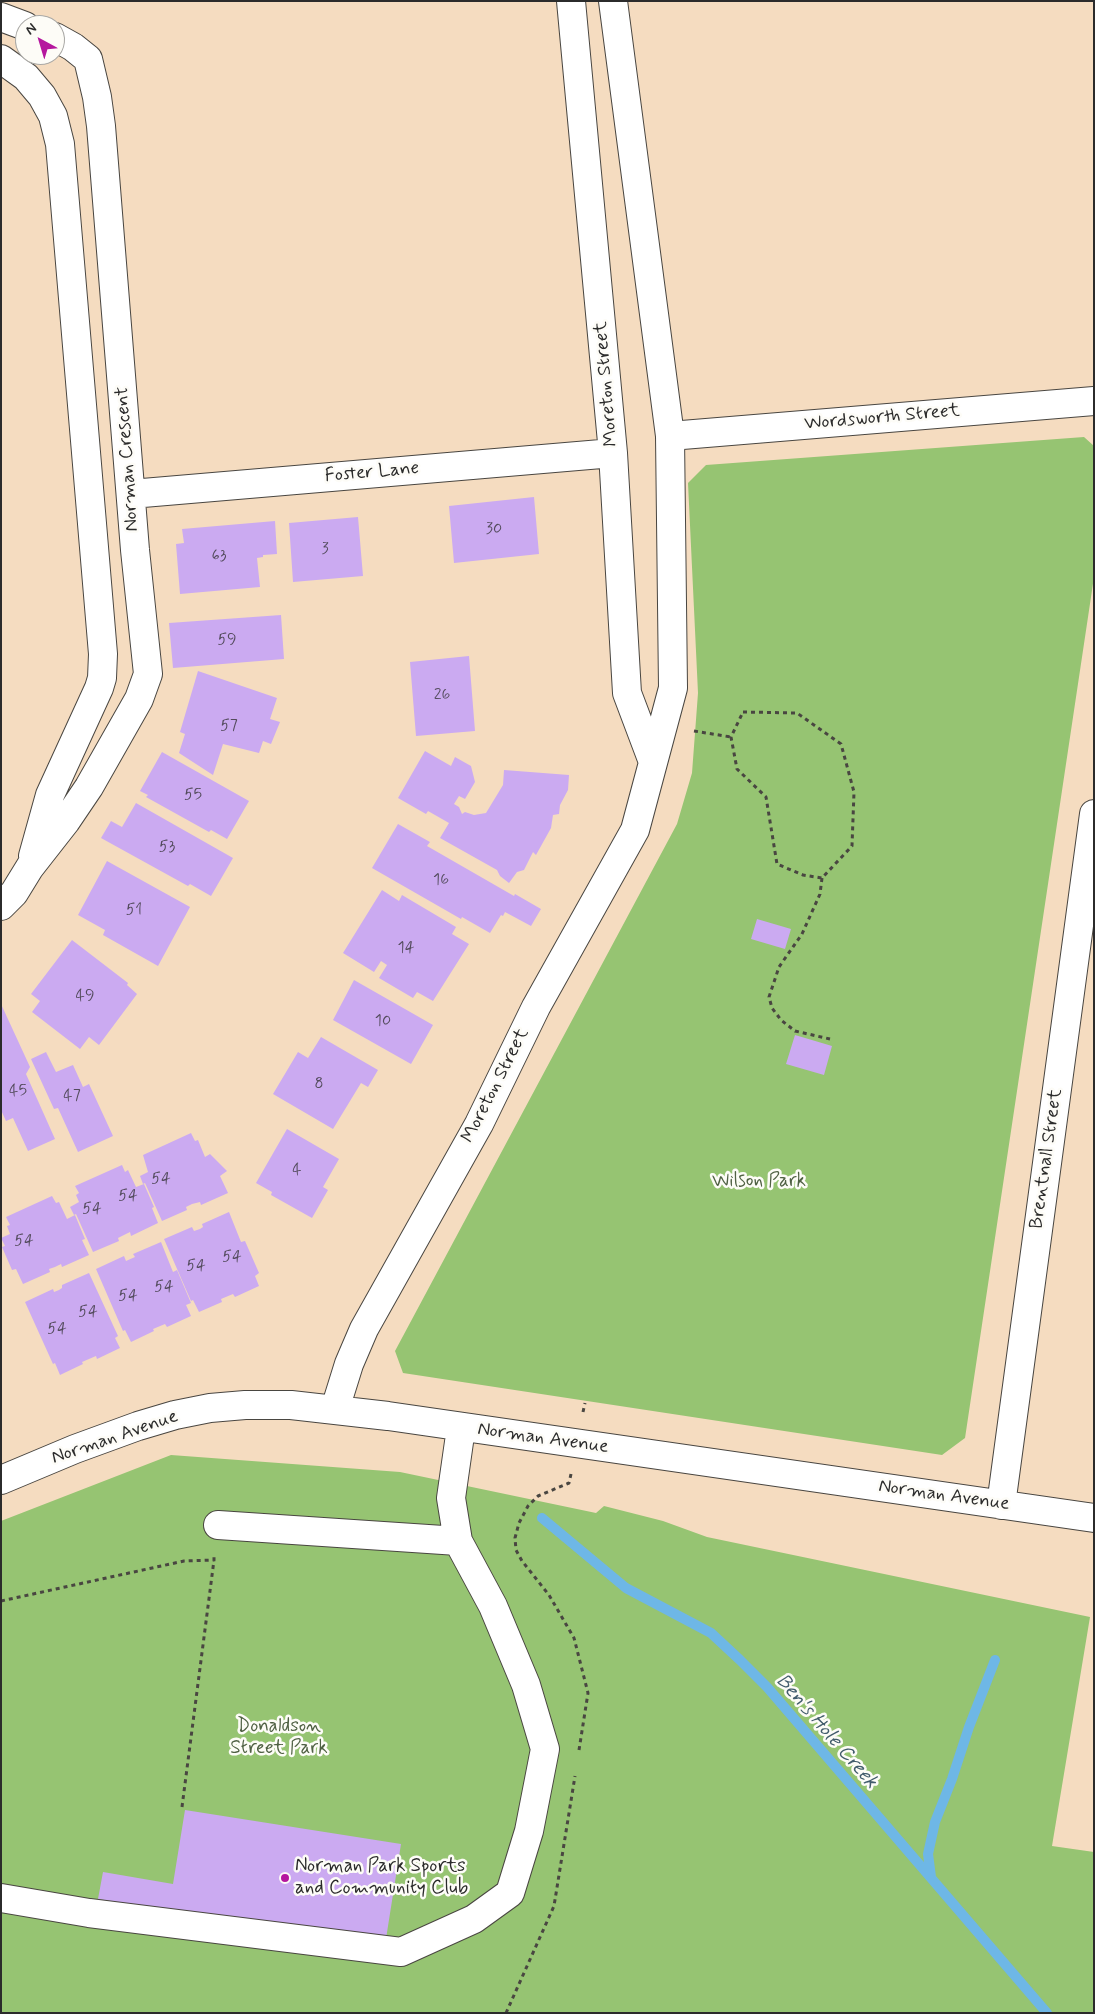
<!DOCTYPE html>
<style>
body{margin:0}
#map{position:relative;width:1095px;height:2014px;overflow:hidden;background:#f5dcc0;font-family:Mynerve,sans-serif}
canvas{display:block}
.frame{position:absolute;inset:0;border:2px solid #2b2b2b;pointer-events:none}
.north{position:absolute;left:15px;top:15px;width:50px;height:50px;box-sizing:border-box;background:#fdfcf7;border:1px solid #a9a8a5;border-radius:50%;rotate:321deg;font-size:14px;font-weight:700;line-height:20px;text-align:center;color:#2b2b2b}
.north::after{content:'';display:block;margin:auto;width:18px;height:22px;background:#b5179e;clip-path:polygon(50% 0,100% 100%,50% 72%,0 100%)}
</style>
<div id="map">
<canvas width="1095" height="2014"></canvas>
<div class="frame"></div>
<div class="north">N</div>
</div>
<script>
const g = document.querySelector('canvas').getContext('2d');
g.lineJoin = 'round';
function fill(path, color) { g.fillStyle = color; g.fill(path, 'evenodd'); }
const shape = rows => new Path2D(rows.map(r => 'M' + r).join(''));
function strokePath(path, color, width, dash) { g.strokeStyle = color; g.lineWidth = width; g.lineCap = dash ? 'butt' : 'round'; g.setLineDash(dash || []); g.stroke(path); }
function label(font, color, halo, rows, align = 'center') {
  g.font = font + ' Mynerve,sans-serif'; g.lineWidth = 5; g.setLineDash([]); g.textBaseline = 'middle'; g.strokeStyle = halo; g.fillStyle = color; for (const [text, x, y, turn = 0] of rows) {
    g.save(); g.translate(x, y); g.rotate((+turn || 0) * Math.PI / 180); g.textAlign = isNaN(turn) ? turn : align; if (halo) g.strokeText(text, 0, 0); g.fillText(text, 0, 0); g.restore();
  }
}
fill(shape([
 [1084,437,1094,446,1094,577,965,1438,942,1455,403,1373,395,1351,677,824,692,773,698,693,688,483,706,465],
 [171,1455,400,1472,596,1513,604,1506,663,1521,707,1537,1090,1617,1052,1846,1094,1852,1094,2013,1,2013,1,1521]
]), '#96c472');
strokePath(shape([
 [542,1518,626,1588,711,1633,740,1660,767,1687,1047,2013],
 [931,1877,928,1854,935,1822,952,1779,969,1727,995,1660]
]), '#6eb7e6', 10);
fill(shape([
 [534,497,539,554,454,563,449,506],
 [358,517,363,576,293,582,289,523],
 [275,521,277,554,263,555,263,557,257,558,260,587,180,594,176,544,184,543,182,529],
 [281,615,284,659,173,668,169,623],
 [469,656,475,731,416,736,410,662],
 [198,671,277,698,270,719,280,722,271,744,263,741,259,753,223,744,213,775,179,753,185,734,180,732],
 [425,751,451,766,455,757,471,766,475,782,465,799,459,796,454,804,459,807,462,814,465,812,474,815,486,813,503,785,504,770,569,775,568,790,560,805,559,814,553,815,551,828,536,855,533,852,524,870,517,872,509,883,500,876,497,870,440,838,449,823,428,811,426,814,398,798],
 [162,752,249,801,227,839,211,830,209,832,146,797,148,795,140,791],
 [136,803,233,858,211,896,190,884,188,886,101,838,111,821,122,827],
 [398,824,430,842,427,846,514,896,515,894,541,909,531,926,505,912,503,916,501,915,490,933,462,917,461,919,372,868],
 [107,861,190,907,158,966,103,935,105,930,78,915],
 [382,890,399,901,402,895,456,927,452,934,469,944,433,1001,417,992,413,998,379,978,387,965,381,961,374,972,343,953],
 [757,919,791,929,785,949,751,939],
 [72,940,128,983,127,985,137,994,99,1045,89,1037,80,1049,32,1012,40,1001,31,994],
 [354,980,433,1025,411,1064,333,1020],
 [1,1004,30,1067,26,1074,55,1139,28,1151,13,1118,6,1121,1,1110],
 [795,1035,832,1046,824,1075,786,1064],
 [321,1037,378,1070,368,1087,361,1083,333,1129,273,1094,298,1052,308,1058],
 [46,1052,56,1072,73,1065,83,1087,89,1084,113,1136,78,1152,58,1108,54,1109,31,1059],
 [287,1129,339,1159,323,1187,328,1190,312,1218,271,1195,272,1192,256,1183],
 [191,1133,195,1141,198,1140,205,1157,210,1154,227,1171,220,1176,228,1193,201,1205,200,1202,192,1204,186,1207,187,1210,162,1221,145,1183,143,1184,140,1176,148,1172,143,1155],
 [122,1165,125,1172,128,1170,136,1187,144,1184,154,1207,152,1208,158,1223,131,1236,130,1232,118,1238,119,1241,93,1252,76,1214,74,1215,70,1207,79,1202,76,1195,79,1193,75,1186],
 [52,1196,56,1203,59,1202,67,1219,75,1215,85,1239,82,1240,89,1255,62,1267,61,1264,55,1267,49,1269,50,1272,23,1284,16,1269,12,1270,2,1247,5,1246,1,1238,10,1234,7,1226,10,1225,6,1217],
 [229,1212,241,1242,245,1241,259,1273,255,1276,259,1286,235,1297,233,1294,221,1299,222,1302,199,1312,193,1300,191,1301,164,1239,192,1227,194,1231,200,1229,203,1227,202,1224],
 [161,1242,173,1272,177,1270,191,1303,186,1305,191,1316,167,1327,165,1324,153,1329,154,1331,131,1342,125,1330,123,1331,96,1269,124,1256,126,1261,135,1257,133,1254],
 [89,1273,118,1336,115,1338,120,1348,97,1359,96,1356,82,1362,83,1364,60,1375,55,1363,53,1364,25,1302,53,1289,54,1292,59,1290,62,1288,62,1285],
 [185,1810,401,1844,385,1945,98,1899,103,1872,173,1884]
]), '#cbaaf1');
const minor = shape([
 [571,1,613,453,627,693,653,762],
 [1,17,25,26],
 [1,59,26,77,42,96,53,116,60,144,103,654,102,678,99,688,50,795,33,856],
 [670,436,1094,401],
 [131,494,613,453],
 [1,906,14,893,30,867,66,821,89,787,139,699,148,674,135,550,101,126,97,97,88,59,73,47,55,37],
 [335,1409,349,1364,364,1329,479,1124,536,1007,635,830,673,688,670,436,613,1],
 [1,1480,75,1449,138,1426,175,1415,210,1408,245,1405,291,1405,388,1416,1094,1518],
 [1001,1505,1094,814],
 [218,1525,458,1541],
 [1,1898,89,1913,401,1952,474,1919,510,1893,529,1831,545,1749,526,1685,493,1606,458,1541,451,1498,461,1428]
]);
strokePath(minor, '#494641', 30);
strokePath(shape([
 [743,712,797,713,841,744,854,792,852,846,822,878,803,875,777,864,766,797,737,769,731,737,743,712],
 [694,731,731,737],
 [822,878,820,894,802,934,779,967,769,997,772,1008,781,1020,795,1031,830,1039],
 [583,1412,585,1403],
 [571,1474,569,1483,538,1496,528,1506,519,1523,515,1538,516,1550,522,1561,549,1595,574,1638,588,1693,579,1750],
 [1,1601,184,1561,214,1560,214,1556],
 [182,1807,214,1560],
 [506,2013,554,1906,575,1776]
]), '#494641', 3, [4, 4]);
strokePath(minor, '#fff', 28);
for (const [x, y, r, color] of [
 [285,1878,5,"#b5179e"]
]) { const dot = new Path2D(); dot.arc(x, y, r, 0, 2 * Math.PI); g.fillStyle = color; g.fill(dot); strokePath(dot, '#fdfcf7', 2); }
label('16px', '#534b5c', null, [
 ["30",494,530],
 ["3",325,550],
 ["63",219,557],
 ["59",227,641],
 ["26",442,696],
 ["57",229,727],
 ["55",193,796],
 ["53",167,848],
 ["16",441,881],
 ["51",134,911],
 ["14",406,949],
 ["49",85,997],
 ["10",383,1022],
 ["8",319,1085],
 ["45",18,1092],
 ["47",72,1097],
 ["4",297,1171],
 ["54",161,1180],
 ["54",128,1197],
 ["54",92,1210],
 ["54",24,1242],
 ["54",232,1258],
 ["54",196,1267],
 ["54",164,1288],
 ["54",128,1297],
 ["54",88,1313],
 ["54",57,1330]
]);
label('19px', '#2b2b2b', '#fdfcf7', [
 ["Moreton Street",607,384,-95],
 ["Wordsworth Street",882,418,-5],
 ["Norman Crescent",128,459,-94],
 ["Foster Lane",372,473,-5],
 ["Moreton Street",496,1086,-63],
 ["Brentnall Street",1047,1159,-82],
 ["Norman Avenue",115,1438,-19],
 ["Norman Avenue",543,1439,8],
 ["Norman Avenue",944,1496,8]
]);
label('19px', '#506144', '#fdfcf7', [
 ["Wilson Park",759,1182],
 ["Donaldson",279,1727],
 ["Street Park",279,1749]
]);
label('19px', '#2b2b2b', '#fdfcf7', [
 ["Norman Park Sports",295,1867],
 ["and Community Club",295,1889]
], 'left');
label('italic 20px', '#425c6c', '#fdfcf7', [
 ["Ben's Hole Creek",826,1732,49]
]);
</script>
